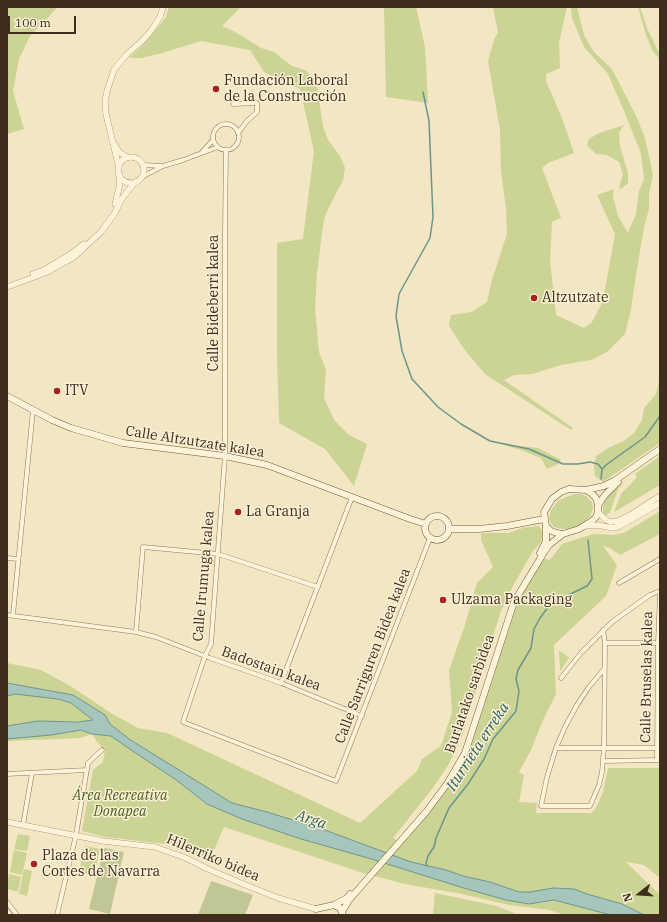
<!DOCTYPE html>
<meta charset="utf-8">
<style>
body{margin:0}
#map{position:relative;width:667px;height:922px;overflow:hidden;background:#f3e6c3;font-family:"IBM Plex Serif",serif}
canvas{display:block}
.frame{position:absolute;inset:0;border:8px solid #3f2e1d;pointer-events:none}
.north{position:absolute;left:619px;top:874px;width:40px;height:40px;-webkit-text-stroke:3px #faf0d4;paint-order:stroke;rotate:253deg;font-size:11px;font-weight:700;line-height:16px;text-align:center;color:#3f2e1d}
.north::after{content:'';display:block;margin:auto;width:14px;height:18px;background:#3f2e1d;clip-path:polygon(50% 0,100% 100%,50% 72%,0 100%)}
.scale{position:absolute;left:8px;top:16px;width:68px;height:18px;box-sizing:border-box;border:2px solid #3f2e1d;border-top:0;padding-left:5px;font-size:12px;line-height:14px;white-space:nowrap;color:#3f2e1d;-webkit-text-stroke:3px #faf0d4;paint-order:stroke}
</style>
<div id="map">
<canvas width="667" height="922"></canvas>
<div class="frame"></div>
<div class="north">N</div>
<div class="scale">100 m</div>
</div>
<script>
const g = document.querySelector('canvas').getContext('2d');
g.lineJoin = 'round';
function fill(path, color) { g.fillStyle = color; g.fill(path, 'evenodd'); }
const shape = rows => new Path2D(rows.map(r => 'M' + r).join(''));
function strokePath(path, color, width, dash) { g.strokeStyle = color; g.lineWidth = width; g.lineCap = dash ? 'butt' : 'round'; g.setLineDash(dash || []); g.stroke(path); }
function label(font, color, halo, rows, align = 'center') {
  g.font = font + ' "IBM Plex Serif",serif'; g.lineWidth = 3; g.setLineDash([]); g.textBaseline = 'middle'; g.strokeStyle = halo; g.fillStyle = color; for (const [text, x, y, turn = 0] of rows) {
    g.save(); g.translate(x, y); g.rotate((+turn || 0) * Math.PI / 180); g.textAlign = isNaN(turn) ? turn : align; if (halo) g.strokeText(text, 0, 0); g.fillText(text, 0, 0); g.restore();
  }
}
fill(shape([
 [7,7,58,7,30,36,19,59,13,91,24,129,7,134],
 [169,7,241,7,222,26,237,33,261,48,274,52,292,66,305,70,316,80,323,127,328,140,340,156,345,168,343,180,326,213,323,225,317,273,315,309,319,352,326,370,324,398,334,420,349,435,367,444,354,486,325,449,279,423,277,352,277,243,303,239,314,151,300,89,264,72,250,50,201,41,162,53,141,58,129,58,145,43,166,17],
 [384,7,416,7,425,47,428,103,386,97],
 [493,7,567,7,559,43,560,68,546,74,546,81,562,118,574,153,548,163,542,168,561,218,552,222,550,260,556,315,584,328,592,322,601,305,606,284,615,234,597,195,614,189,613,196,618,216,628,233,636,214,639,191,644,179,641,154,627,118,608,74,584,47,572,18,571,7,577,7,584,35,594,52,612,69,637,118,645,138,653,175,649,193,649,209,644,227,635,281,631,310,625,334,607,352,591,360,561,365,532,374,514,375,504,380,573,428,571,430,485,374,464,349,449,326,451,315,472,312,487,302,492,280,507,234,506,209,501,171,500,130,488,61,494,40,498,32],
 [638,7,640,7,647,28,660,55,660,64,658,57,653,52,646,35],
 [624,125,619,133,620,146,628,173,628,183,621,189,619,188,623,174,619,162,607,155,596,154,587,145,589,139,599,133],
 [660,377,660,443,603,482,595,476,594,465,596,456,610,447,624,441,634,433,642,420,644,408,656,394],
 [500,444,538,448,561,460,558,464,547,469,541,458,521,450],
 [660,456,660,485,614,512,621,494,637,477,635,474],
 [626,480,618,489,610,513,608,513,606,517,603,513,603,507,604,502,609,495],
 [574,494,580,494,586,496,592,502,593,508,590,517,581,525,571,529,562,529,554,527,550,522,549,516,551,510,559,500],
 [660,511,660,534,620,555,610,548,603,546,617,565,606,596,554,645,556,694,543,720,531,750,519,772,524,775,519,802,537,803,536,813,592,813,597,806,603,792,608,768,660,768,660,878,644,865,626,862,660,895,660,915,644,915,622,904,587,894,574,889,553,888,530,892,519,892,490,882,463,876,446,870,411,862,322,829,267,812,232,803,129,739,110,724,105,715,73,695,7,683,7,663,41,670,72,687,111,713,138,728,167,733,360,823,417,771,422,759,441,746,452,712,449,670,464,628,477,583,493,567,481,540,481,533,508,533,523,528,539,526,543,533,541,542,533,551,514,584,501,611,462,736,449,764,432,789,393,838,400,842,468,750,518,602,542,558,550,560,562,544,593,534,612,535,624,533],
 [559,650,569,658,560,671],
 [15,694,58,699,71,703,94,721,38,721,7,726,7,696],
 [81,730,92,734,111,736,134,752,175,779,207,804,242,819,301,839,368,858,467,889,505,900,529,904,554,900,611,915,565,915,549,910,509,905,462,894,405,884,363,873,224,827,209,862,166,844,105,837,82,831,93,770,103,762,105,750,97,742,92,734,80,738,7,741,7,738,51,735],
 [18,834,30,836,27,851,14,849],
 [85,846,100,849,94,875,79,872],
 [14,850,27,853,22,875,10,872],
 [24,869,32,871,27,896,19,894],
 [9,874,21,877,18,892,7,889],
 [435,893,497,906,518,915,433,915]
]), '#cbd395');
fill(shape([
 [104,848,124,852,110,914,89,909],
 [211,881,253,895,245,915,198,915]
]), '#c0c795');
const water = shape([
 [7,683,73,695,105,715,110,724,129,739,232,803,267,812,322,829,411,862,446,870,463,876,490,882,519,892,530,892,553,888,574,889,587,894,622,904,644,915,611,915,554,900,529,904,506,900,467,889,368,858,301,839,242,819,207,804,175,779,134,752,111,736,92,734,81,730,51,735,7,739,7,726,38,721,78,722,93,720,71,703,58,699,15,694,7,696,7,683]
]);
fill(water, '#a6c6bd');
strokePath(water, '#6b968c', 1);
strokePath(shape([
 [423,92,429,121,433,217,430,238,399,294,396,316,402,351,412,379,438,407,461,424,490,441,529,449,563,464,578,464,590,462,598,464,602,469],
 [601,479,602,469,606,465,645,437,660,416],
 [427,866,426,863,428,856,434,847,436,838,449,808,468,784,484,759,493,739,516,711,519,691,516,679,518,670,531,648,534,629,540,618,549,606,556,601,587,586,592,579,588,540]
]), '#6b968c', 1.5);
const minor = shape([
 [233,104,257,103,257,112,247,121,238,133],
 '213 137a13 13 0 1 1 26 0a13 13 0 1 1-26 0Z',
 [226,150,225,231,225,456,211,644,205,656,183,722,336,781,430,538],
 [202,152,213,140],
 [143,165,161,166],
 [142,177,163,166,183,160,218,147],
 [7,558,18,559],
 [619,583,660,559],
 [7,615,136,632,156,637,210,658,281,683,362,716],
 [13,615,33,410],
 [603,630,605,643,604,748,602,772,599,785,590,806,541,806,547,777,556,748,565,727,577,705,589,687,604,669],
 [136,632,143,547,218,554,318,587],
 [605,643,660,643],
 [561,678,581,653,612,622,640,602,650,595,660,591],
 [281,683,352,497],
 [556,748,660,748],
 [657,760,658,643,660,594],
 [604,761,660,760],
 [7,774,87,770],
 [23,825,32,773],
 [7,902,17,915],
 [7,911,10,915],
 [57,915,76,835,88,763,102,750]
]);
const tertiary = shape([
 [115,145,119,152,127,157],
 '118 170a13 13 0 1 1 26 0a13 13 0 1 1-26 0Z',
 [119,168,106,114,105,101,107,91,114,70,126,55,142,41,151,31,160,17,163,7],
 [115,204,119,188,120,175],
 [33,274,44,270,72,253,84,244],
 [7,287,45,273,74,257,101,232,115,213,121,200,135,182],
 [598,512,606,520,611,522,618,521,630,515,660,496],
 [585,526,597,525,613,528,620,526,660,503],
 [7,822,103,841,155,847,186,858,208,869,243,884,278,898,316,909]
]);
const secondary = shape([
 [7,396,52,420,71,428,123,443,225,456,267,465,410,519,426,524],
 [569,489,586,490,591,493,596,498,598,505,598,512,596,517,592,521,579,529,563,534,557,533,551,531,546,526,544,512,552,499,561,492,569,489],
 [586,490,604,486,614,481,660,449],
 [598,505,605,495,618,482],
 '425 528a12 12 0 1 1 24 0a12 12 0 1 1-24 0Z',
 [449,529,479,529,507,526,544,519],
 [540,553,546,541,546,526],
 [334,905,347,898,350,894],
 [316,909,334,905,340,908,343,915],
 [342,912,349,900,426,812,447,784,465,753,514,602,543,554,549,545,563,534]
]);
strokePath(minor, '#917757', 5);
strokePath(tertiary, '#917757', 6);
strokePath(secondary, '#72583a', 7);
strokePath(minor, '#fdf3d8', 4);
strokePath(tertiary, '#fdf3d8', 5.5);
strokePath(secondary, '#fdf3d8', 6);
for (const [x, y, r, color] of [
 [216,89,4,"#a7221f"],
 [534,298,4,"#a7221f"],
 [57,391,4,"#a7221f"],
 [238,512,4,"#a7221f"],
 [443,600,4,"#a7221f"],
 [34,864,4,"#a7221f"]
]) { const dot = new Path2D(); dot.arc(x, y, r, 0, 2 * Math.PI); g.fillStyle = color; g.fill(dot); strokePath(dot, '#faf0d4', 1.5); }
label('14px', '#3f2e1d', '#faf0d4', [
 ["Fundación Laboral",224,81],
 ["de la Construcción",224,97],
 ["Altzutzate",542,298],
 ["ITV",65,391],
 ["La Granja",246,512],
 ["Ulzama Packaging",451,600],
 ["Plaza de las",42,856],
 ["Cortes de Navarra",42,872]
], 'left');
label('14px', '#3f2e1d', '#faf0d4', [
 ["Calle Bideberri kalea",214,303,-90],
 ["Calle Altzutzate kalea",195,442,9],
 ["Calle Irumuga kalea",204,576,-85],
 ["Calle Sarriguren Bidea kalea",373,656,-69],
 ["Badostain kalea",271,669,20],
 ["Calle Bruselas kalea",647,677,-89],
 ["Burlatako sarbidea",470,694,-71],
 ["Hilerriko bidea",213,858,23]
]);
label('italic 14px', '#4d5e21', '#faf0d4', [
 ["Área Recreativa",120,796],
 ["Donapea",120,812]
]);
label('italic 15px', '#2a605e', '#faf0d4', [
 ["Iturrieta erreka",478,747,-57],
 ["Arga",311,820,18]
]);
</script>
